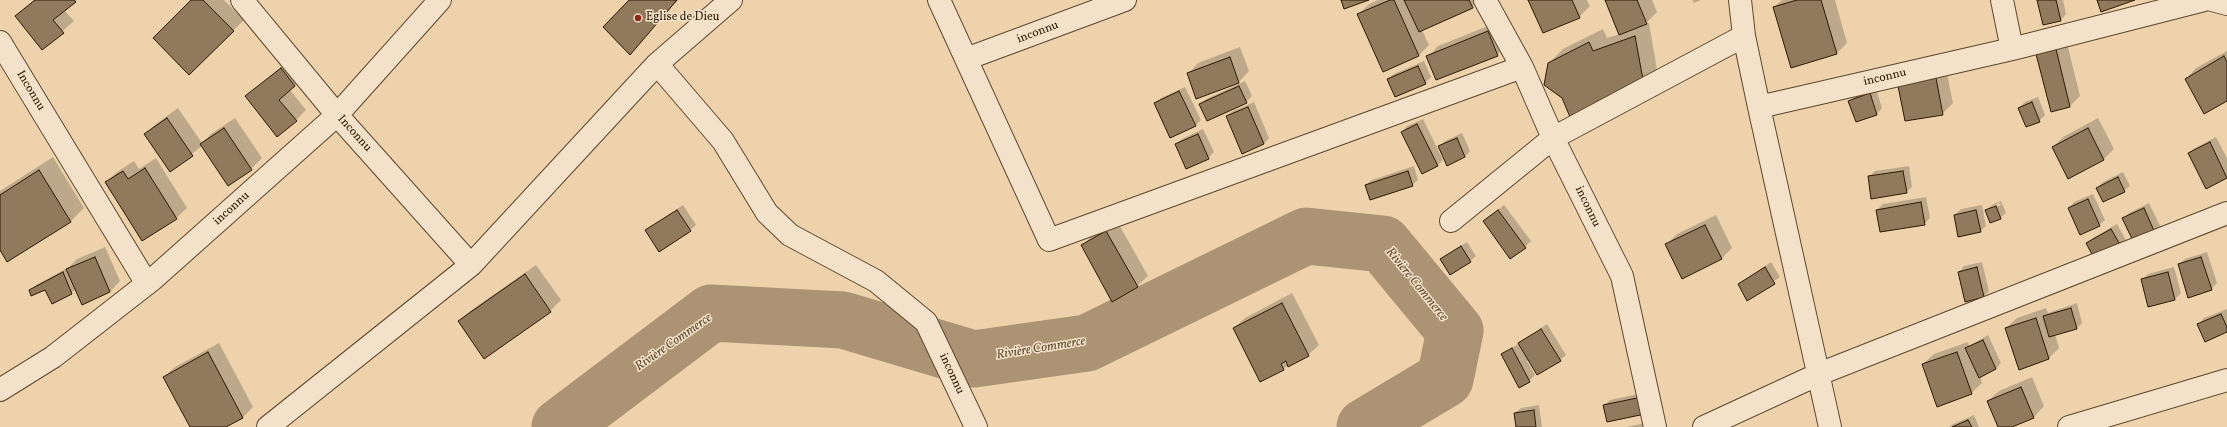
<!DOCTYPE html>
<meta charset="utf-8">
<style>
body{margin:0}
canvas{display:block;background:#edd2ac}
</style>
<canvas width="2227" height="427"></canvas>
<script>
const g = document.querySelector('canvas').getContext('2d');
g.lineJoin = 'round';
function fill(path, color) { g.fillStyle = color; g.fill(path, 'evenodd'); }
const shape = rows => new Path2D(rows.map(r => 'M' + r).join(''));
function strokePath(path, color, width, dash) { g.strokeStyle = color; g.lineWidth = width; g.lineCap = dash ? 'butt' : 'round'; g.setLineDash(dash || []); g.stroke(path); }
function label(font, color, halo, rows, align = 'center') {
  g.font = font + ' Vollkorn,serif'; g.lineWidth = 3; g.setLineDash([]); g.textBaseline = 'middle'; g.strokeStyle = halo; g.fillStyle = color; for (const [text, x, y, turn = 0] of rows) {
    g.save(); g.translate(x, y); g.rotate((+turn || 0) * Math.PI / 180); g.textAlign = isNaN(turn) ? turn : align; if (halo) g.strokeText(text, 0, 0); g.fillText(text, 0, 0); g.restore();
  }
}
fill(shape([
 [34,0,77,0,64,10,74,21,43,48,17,16],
 [193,0,224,0,244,20,189,74],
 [630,0,678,0,630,53],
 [1378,0,1480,0,1472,7,1422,30,1429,45,1419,55,1358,15,1369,4],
 [1529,0,1587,0,1590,6,1579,17],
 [1606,0,1652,0,1657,12,1644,25,1649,23,1657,70,1643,84,1549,63,1563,49,1603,29,1607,38,1620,34],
 [1692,0,1701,0,1694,3],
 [1782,0,1835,0,1847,43,1837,53,1774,7],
 [2038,0,2063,0,2066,14,2061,20],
 [1498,22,1508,44,1497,55,1428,57,1438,46],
 [2066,39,2080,96,2070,106,2052,111,2048,44],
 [1240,47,1249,71,1239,82,1197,98,1188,74,1198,63],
 [2227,51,2227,100,2186,79,2196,68],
 [292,58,305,75,290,90,306,110,296,120,246,96],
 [1424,61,1431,77,1425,83,1388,79,1394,74],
 [1946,69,1953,103,1942,114,1910,76],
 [1245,81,1252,96,1246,102,1200,104,1206,99],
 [1185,87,1201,120,1195,126,1155,104,1161,98],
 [1876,89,1882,108,1877,114,1856,121,1850,101,1855,96],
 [2038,97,2045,115,2039,121,2019,108,2025,102],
 [1254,102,1269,138,1264,144,1227,116,1233,111],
 [178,108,202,143,211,134,235,118,262,158,251,169,229,185,202,146,170,171,145,134,156,124],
 [2098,118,2114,149,2104,159,2053,147,2063,137],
 [1423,119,1443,160,1437,166,1402,132,1407,126],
 [1203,129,1214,152,1208,158,1176,144,1182,139],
 [1462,133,1470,151,1465,157,1439,147,1445,141],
 [2216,137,2227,158,2227,177,2207,187,2189,153,2195,148],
 [53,157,84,208,71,221,8,261,0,249,0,191],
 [156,158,187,208,176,218,107,182,117,172,134,161,139,169],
 [1414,166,1418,180,1412,185,1366,185,1372,180],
 [1909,166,1912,187,1906,192,1869,177,1875,171],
 [2123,172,2130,186,2124,191,2097,188,2103,182],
 [2093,194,2105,220,2099,225,2069,208,2074,202],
 [1926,197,1930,218,1924,224,1877,210,1883,204],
 [2001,201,2006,213,2000,218,1986,210,1992,205],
 [2000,203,2001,205,1991,209,1991,207],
 [2149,203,2160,226,2155,232,2123,219,2129,213],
 [683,205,696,225,690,230,646,230],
 [1504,205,1531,241,1525,247,1484,221],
 [1982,205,1986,226,1980,231,1955,215,1961,209],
 [1716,215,1732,248,1721,259,1667,244,1677,234],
 [1117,221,1148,276,1137,286,1082,246,1093,235],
 [2117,224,2127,242,2121,247,2087,244,2093,238],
 [1467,242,1476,256,1470,261,1441,259],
 [105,247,120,281,110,292,76,289,71,293,46,289,31,291,36,285,69,267,77,259],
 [2207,252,2217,283,2211,289,2179,264,2185,259],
 [1771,262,1780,277,1748,299,1739,285],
 [1982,262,1989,291,1983,297,1959,272,1964,266],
 [536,265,561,300,550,311,459,321,470,311],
 [2174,267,2181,293,2175,299,2149,306,2142,280,2148,274],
 [1292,293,1319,345,1308,355,1288,365,1284,369,1234,328,1245,318],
 [2077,303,2082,323,2077,328,2055,334,2059,348,2049,358,2006,328,2017,318,2046,308,2048,313],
 [2227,309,2227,331,2199,324,2204,318],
 [1547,324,1566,355,1560,360,1527,361,1535,375,1529,381,1502,355],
 [1988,335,2001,363,1996,369,1980,376,1982,383,1971,393,1923,364,1934,354,1968,342,1969,346],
 [219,343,253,407,243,417,224,427,191,427,164,377,175,367],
 [2032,377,2044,406,2034,417,2010,427,1999,427,1988,401,1999,391],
 [1647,392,1650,408,1604,405,1610,400],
 [1539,405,1542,427,1517,427,1515,413,1521,408],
 [1974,415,1979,427,1949,427,1951,425],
 [1659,420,1660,427,1626,427]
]), '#0003');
strokePath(shape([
 [560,427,711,313,843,320,974,359,1087,343,1306,236,1383,244,1455,331,1445,379,1365,427]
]), '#ac9373', 57);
const building = shape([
 [35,0,74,0,76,2,53,20,64,33,42,50,15,16,35,0],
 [191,0,203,0,234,31,189,75,153,38,191,0],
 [629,0,677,0,630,55,603,27,629,0],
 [1341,0,1369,0,1344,9,1341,0],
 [1390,0,1394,0,1419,56,1383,72,1357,14,1390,0],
 [1404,0,1469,0,1473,8,1419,32,1404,0],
 [1528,0,1572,0,1580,18,1543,33,1528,0],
 [1605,0,1637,0,1647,24,1619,35,1605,0],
 [1797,0,1821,0,1837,54,1791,68,1773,7,1797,0],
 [2037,0,2056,0,2061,21,2043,25,2037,0],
 [2097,0,2135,0,2101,12,2097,0],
 [1488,31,1498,56,1436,80,1426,56,1488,31],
 [1635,36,1644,85,1570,117,1562,98,1544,85,1548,63,1589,42,1593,51,1635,36],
 [2056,49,2070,107,2051,112,2036,54,2056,49],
 [2224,56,2227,62,2227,101,2204,114,2185,79,2224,56],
 [1230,57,1239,83,1196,99,1187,73,1230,57],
 [1418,66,1426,84,1395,97,1387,79,1418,66],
 [281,68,295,86,279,100,297,121,277,137,245,96,281,68],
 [1936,78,1943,115,1905,121,1898,86,1936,78],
 [1239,86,1247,103,1207,121,1199,104,1239,86],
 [1179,91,1196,126,1170,138,1154,103,1179,91],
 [1870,93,1877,115,1856,122,1848,101,1870,93],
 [2032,102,2040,122,2026,127,2018,108,2032,102],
 [1248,107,1264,144,1242,154,1226,116,1248,107],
 [167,118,193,156,170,172,144,134,167,118],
 [1417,124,1438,166,1422,174,1401,132,1417,124],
 [224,128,252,170,228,186,200,144,224,128],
 [2088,128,2104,160,2068,179,2052,147,2088,128],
 [1198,134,1209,159,1186,169,1175,144,1198,134],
 [1457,138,1465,157,1447,166,1438,146,1457,138],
 [2210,142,2227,178,2206,189,2188,153,2210,142],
 [145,168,177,219,142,241,105,182,123,171,128,179,145,168],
 [39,170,71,222,7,262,0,250,0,195,39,170],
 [1408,171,1413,186,1370,200,1365,185,1408,171],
 [1903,171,1907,193,1871,199,1868,176,1903,171],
 [2118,177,2125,192,2103,202,2096,188,2118,177],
 [2088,199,2100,226,2080,235,2068,208,2088,199],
 [1921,202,1925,225,1880,232,1876,210,1921,202],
 [1996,206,2001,219,1990,223,1985,210,1996,206],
 [2144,208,2155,233,2134,243,2122,218,2144,208],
 [677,210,691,231,659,252,645,230,677,210],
 [1498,210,1526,248,1510,259,1483,221,1498,210],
 [1976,210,1981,232,1958,237,1954,215,1976,210],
 [1705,225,1722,259,1682,279,1665,244,1705,225],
 [2111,229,2122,248,2096,262,2086,243,2111,229],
 [1106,231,1138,287,1112,302,1081,245,1106,231],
 [1461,246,1471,262,1450,275,1440,259,1461,246],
 [95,257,110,292,82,305,66,269,95,257],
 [2201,257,2212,290,2188,298,2178,264,2201,257],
 [1765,267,1775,284,1747,301,1738,284,1765,267],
 [1977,267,1984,297,1965,302,1958,272,1977,267],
 [63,272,72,294,52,304,45,290,31,296,29,290,63,272],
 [2168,272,2175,300,2148,307,2141,279,2168,272],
 [525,274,551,312,484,359,458,321,525,274],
 [1282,303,1309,356,1288,367,1286,361,1281,364,1284,370,1260,382,1233,328,1282,303],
 [2071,308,2077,329,2049,337,2043,316,2071,308],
 [2221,314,2227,327,2227,332,2205,342,2197,324,2221,314],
 [2036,318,2049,359,2019,370,2005,328,2036,318],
 [1541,329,1561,361,1537,375,1518,343,1541,329],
 [1983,340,1996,369,1979,378,1965,348,1983,340],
 [1512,348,1530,382,1519,388,1501,354,1512,348],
 [208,352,243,418,226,427,190,427,163,377,208,352],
 [1957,352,1972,394,1937,407,1922,364,1957,352],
 [2021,387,2034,418,2012,427,1998,427,1987,401,2021,387],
 [1642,397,1645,414,1607,422,1603,405,1642,397],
 [1534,410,1536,427,1516,427,1514,413,1534,410],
 [1968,420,1972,427,1952,427,1968,420]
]);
fill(building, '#91795b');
strokePath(building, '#2d1903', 1);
const minor = shape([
 [242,0,337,115,471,265],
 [939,0,1049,240,1522,67],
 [1485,0,1522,67,1553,138,1622,276,1655,427],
 [1740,0,1744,36,1759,107,1830,427],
 [2212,0,2227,4],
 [0,42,147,284],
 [2012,49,2204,0],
 [966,59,1125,0],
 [657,64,723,141,767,213,790,235,876,281,926,322,976,427],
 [1759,107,2012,49,2002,0],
 [1451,221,1553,138,1744,36],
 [0,390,53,357,153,279,337,115,440,0],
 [268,427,471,265,657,64,731,0],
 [1704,427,1819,374,2227,213],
 [2069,427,2227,380]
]);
strokePath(minor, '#5d472d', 24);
strokePath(minor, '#f3e2c9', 22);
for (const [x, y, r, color] of [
 [638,18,4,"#8f2418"]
]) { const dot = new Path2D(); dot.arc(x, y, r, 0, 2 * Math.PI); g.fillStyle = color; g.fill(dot); strokePath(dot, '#f3e2c9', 1.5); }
label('12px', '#2d1903', '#f3e2c9', [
 ["Eglise de Dieu",646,18]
], 'left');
label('12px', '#2d1903', '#f3e2c9', [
 ["inconnu",1038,33,-21],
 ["inconnu",1885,78,-13],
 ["Inconnu",30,91,59],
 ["Inconnu",354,134,48],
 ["inconnu",1587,207,64],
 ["inconnu",232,209,-42],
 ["inconnu",951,374,65]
]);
label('italic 13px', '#604a30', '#f3e2c9', [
 ["Rivière Commerce",1416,285,51],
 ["Rivière Commerce",674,343,-35],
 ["Rivière Commerce",1041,349,-9]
]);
</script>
